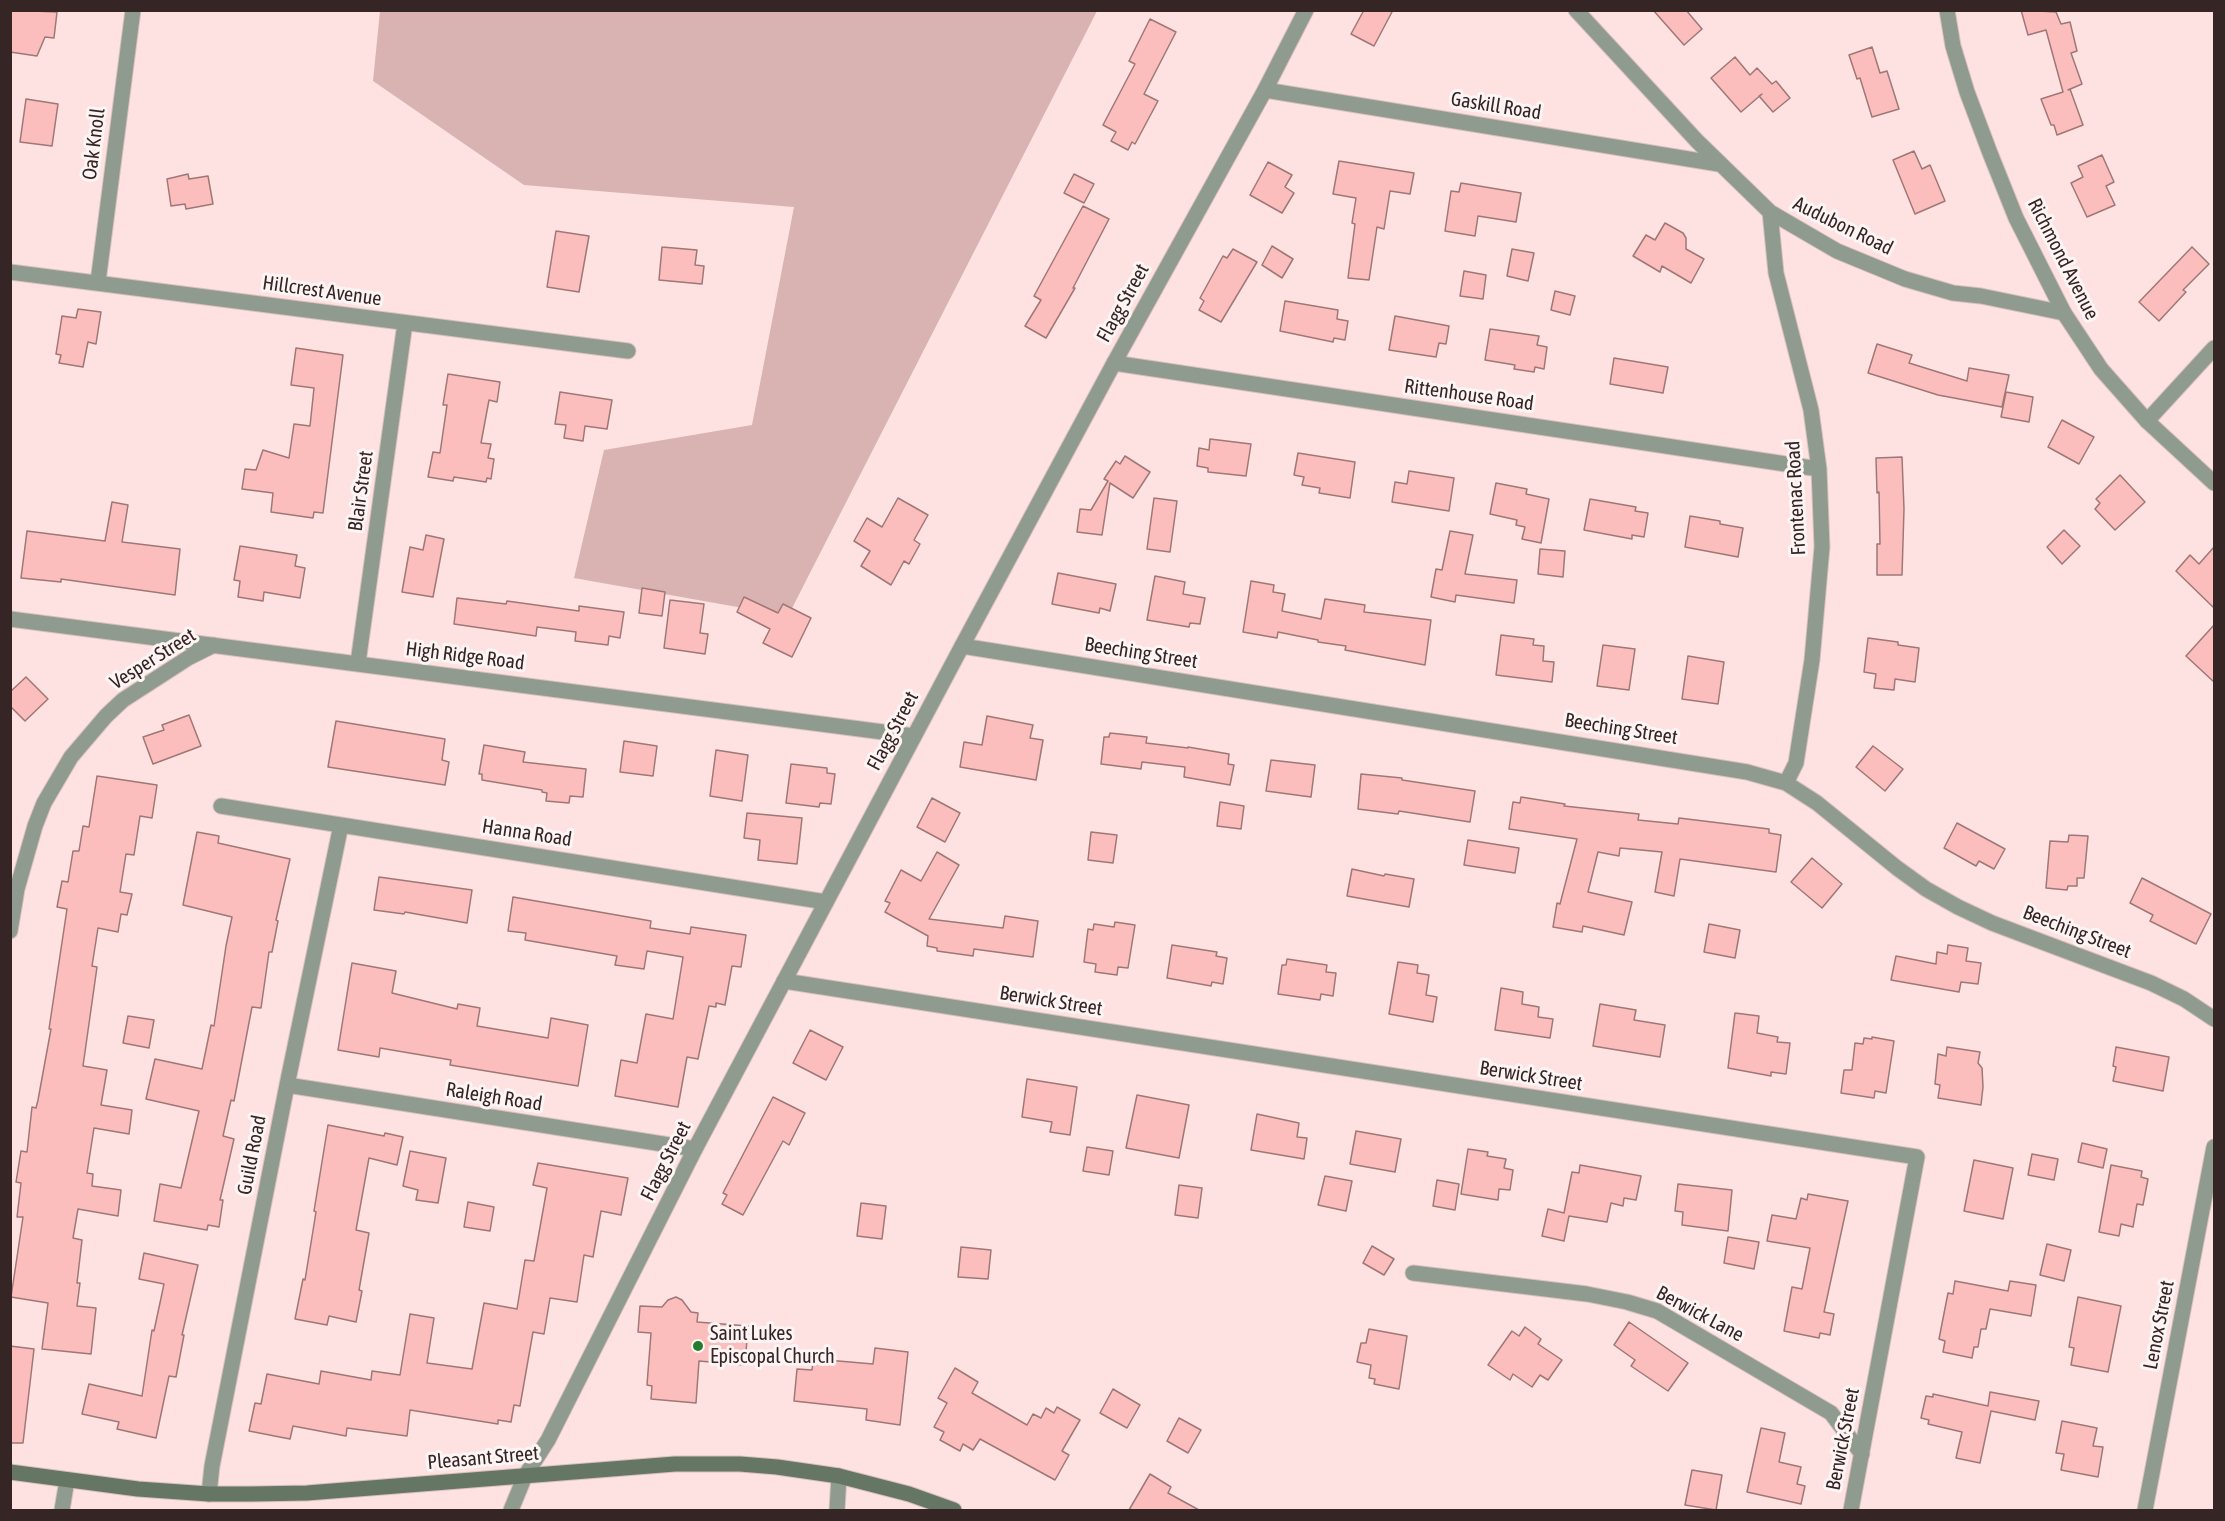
<!DOCTYPE html>
<style>
body{margin:0}
#map{position:relative;width:2225px;height:1521px;overflow:hidden;background:#fde2e1;font-family:"Asap Condensed",sans-serif}
canvas{display:block}
.frame{position:absolute;inset:0;border:12px solid #352525;pointer-events:none}
</style>
<div id="map">
<canvas width="2225" height="1521"></canvas>
<div class="frame"></div>
</div>
<script>
const g = document.querySelector('canvas').getContext('2d');
g.lineJoin = 'round';
function fill(path, color) { g.fillStyle = color; g.fill(path, 'evenodd'); }
const shape = rows => new Path2D(rows.map(r => 'M' + r).join(''));
function strokePath(path, color, width, dash) { g.strokeStyle = color; g.lineWidth = width; g.lineCap = dash ? 'butt' : 'round'; g.setLineDash(dash || []); g.stroke(path); }
function label(font, color, halo, rows, align = 'center') {
  g.font = font + ' "Asap Condensed",sans-serif'; g.lineWidth = 6; g.setLineDash([]); g.textBaseline = 'middle'; g.strokeStyle = halo; g.fillStyle = color; for (const [text, x, y, turn = 0] of rows) {
    g.save(); g.translate(x, y); g.rotate((+turn || 0) * Math.PI / 180); g.textAlign = isNaN(turn) ? turn : align; if (halo) g.strokeText(text, 0, 0); g.fillText(text, 0, 0); g.restore();
  }
}
fill(shape([
 [380,11,1097,11,788,616,574,578,604,450,752,425,794,207,524,185,373,81]
]), '#d8b3b2');
const building = shape([
 [10,10,57,12,54,38,45,37,37,56,10,52,10,10],
 [1364,10,1393,10,1374,46,1351,34,1364,10],
 [1653,10,1686,10,1702,29,1684,45,1653,10],
 [2021,10,2056,12,2061,24,2070,22,2077,51,2071,53,2082,84,2068,90,2070,89,2083,125,2057,135,2054,125,2051,125,2041,99,2063,92,2046,30,2028,35,2021,10],
 [1150,19,1176,32,1144,94,1158,101,1135,144,1132,142,1128,150,1111,141,1116,132,1103,125,1135,64,1129,61,1150,19],
 [1872,47,1880,73,1887,71,1899,109,1872,117,1860,78,1857,79,1849,55,1872,47],
 [1735,57,1750,75,1757,68,1772,84,1776,81,1790,98,1773,112,1759,96,1762,94,1741,112,1711,78,1735,57],
 [26,99,58,104,52,146,20,142,26,99],
 [1914,151,1922,169,1930,165,1945,201,1915,214,1893,160,1914,151],
 [2102,155,2114,182,2106,186,2115,205,2087,217,2071,183,2083,177,2078,166,2102,155],
 [1339,161,1414,173,1410,194,1390,191,1384,229,1377,227,1369,280,1348,278,1355,224,1352,223,1356,198,1333,194,1339,161],
 [1268,162,1292,175,1285,187,1294,193,1282,213,1250,195,1268,162],
 [188,174,189,179,208,176,213,204,186,209,185,204,171,206,167,179,188,174],
 [1074,174,1094,184,1084,203,1064,193,1074,174],
 [1461,183,1521,193,1516,222,1478,216,1475,236,1445,231,1451,191,1459,192,1461,183],
 [1083,206,1109,219,1073,288,1075,288,1046,338,1025,326,1041,300,1034,296,1083,206],
 [1665,223,1683,233,1686,238,1686,249,1704,259,1691,283,1662,266,1660,272,1633,256,1646,235,1655,240,1665,223],
 [556,231,589,236,579,292,547,287,556,231],
 [1272,246,1293,259,1282,278,1262,265,1272,246],
 [662,247,697,250,695,265,704,266,702,284,659,280,662,247],
 [2192,247,2209,264,2183,290,2186,292,2159,321,2139,302,2192,247],
 [1233,249,1257,262,1221,322,1199,310,1204,301,1200,298,1223,256,1227,258,1233,249],
 [1512,249,1534,253,1528,281,1507,276,1512,249],
 [1464,271,1486,275,1483,299,1460,296,1464,271],
 [1555,291,1575,296,1570,315,1551,310,1555,291],
 [1285,301,1338,310,1337,319,1348,321,1345,340,1334,338,1333,342,1280,331,1285,301],
 [78,309,101,312,96,344,88,342,83,367,59,363,61,355,56,354,62,316,76,318,78,309],
 [1395,316,1449,326,1446,344,1439,343,1436,357,1389,350,1395,316],
 [1490,329,1539,336,1537,345,1547,347,1544,369,1535,367,1534,372,1514,369,1515,365,1485,360,1490,329],
 [1877,344,1912,355,1909,363,1967,381,1969,368,2009,375,2002,407,1938,395,1868,373,1877,344],
 [296,348,343,355,323,513,314,512,313,518,271,512,273,493,242,489,245,469,256,470,263,450,289,458,294,424,310,426,314,388,291,385,296,348],
 [1614,358,1668,367,1663,393,1610,384,1614,358],
 [448,374,500,382,497,402,489,400,481,443,491,444,488,458,494,459,491,479,487,478,486,482,454,477,453,481,428,477,433,452,440,453,447,405,443,405,448,374],
 [560,392,612,400,607,429,585,426,583,441,564,438,566,425,555,424,560,392],
 [2006,392,2033,397,2029,422,2001,417,2006,392],
 [2062,420,2094,437,2079,464,2048,447,2062,420],
 [1210,439,1251,444,1246,476,1208,472,1208,468,1197,466,1199,448,1209,450,1210,439],
 [1298,453,1355,462,1350,498,1319,493,1320,488,1302,485,1304,477,1294,475,1298,453],
 [1125,456,1150,472,1133,498,1110,483,1102,535,1077,532,1080,509,1091,510,1108,481,1104,479,1116,461,1120,464,1125,456],
 [1902,457,1904,509,1902,575,1877,575,1877,544,1880,544,1879,492,1877,493,1876,458,1902,457],
 [1409,471,1454,478,1449,511,1392,502,1395,482,1407,484,1409,471],
 [2120,475,2145,502,2115,530,2095,509,2100,503,2096,499,2120,475],
 [1496,483,1527,489,1526,494,1549,499,1541,543,1522,539,1525,527,1516,525,1517,520,1490,514,1496,483],
 [898,498,928,515,914,540,920,544,909,564,904,561,891,585,861,566,870,551,854,541,867,518,882,527,898,498],
 [1154,498,1177,501,1170,552,1147,549,1154,498],
 [1590,499,1636,507,1635,511,1648,513,1644,537,1632,535,1632,539,1584,530,1590,499],
 [112,502,128,505,122,542,180,549,175,595,61,579,61,582,21,578,27,531,105,541,112,502],
 [1690,516,1720,521,1720,524,1743,528,1738,557,1685,547,1690,516],
 [2064,530,2080,546,2062,564,2047,547,2064,530],
 [1450,531,1473,535,1465,574,1517,580,1514,603,1456,595,1455,602,1431,597,1436,569,1442,570,1450,531],
 [426,535,444,539,433,597,402,592,410,547,423,550,426,535],
 [240,546,297,555,295,566,305,568,300,598,264,592,263,601,238,597,240,581,234,580,240,546],
 [2214,547,2214,608,2176,571,2190,555,2199,564,2214,547],
 [1540,549,1565,551,1563,577,1538,574,1540,549],
 [1058,573,1116,584,1110,611,1100,608,1099,613,1052,604,1058,573],
 [1155,576,1185,582,1183,594,1205,598,1200,624,1190,623,1189,627,1147,620,1155,576],
 [1251,581,1274,585,1273,592,1285,594,1282,611,1321,619,1325,599,1365,605,1364,612,1431,620,1425,665,1345,650,1346,646,1318,642,1318,640,1278,632,1277,638,1243,632,1251,581],
 [642,588,665,592,662,616,639,613,642,588],
 [744,597,778,613,783,604,811,618,792,657,763,643,770,629,737,612,744,597],
 [457,598,506,604,507,601,579,611,579,606,624,612,620,638,609,636,608,645,575,641,576,632,537,627,536,636,454,624,457,598],
 [670,600,704,604,700,633,708,634,705,654,664,648,670,600],
 [2214,625,2214,682,2186,656,2214,625],
 [1501,635,1534,639,1533,645,1544,646,1543,661,1554,662,1552,682,1496,675,1501,635],
 [1868,638,1898,642,1898,645,1919,648,1915,682,1895,679,1894,690,1874,688,1876,674,1864,672,1868,638],
 [1603,645,1635,649,1629,690,1597,686,1603,645],
 [1688,656,1724,662,1718,704,1682,699,1688,656],
 [26,677,48,699,25,721,10,706,10,692,26,677],
 [189,715,201,746,153,764,143,737,164,730,162,725,189,715],
 [987,716,1033,725,1030,738,1043,740,1036,780,960,767,964,742,982,745,987,716],
 [336,721,445,739,442,760,449,762,445,785,328,767,336,721],
 [1110,733,1147,737,1146,743,1188,748,1188,747,1229,754,1228,764,1234,765,1230,785,1184,777,1185,767,1142,762,1141,769,1101,764,1104,737,1109,737,1110,733],
 [624,741,657,746,653,776,620,772,624,741],
 [484,745,525,752,523,762,586,769,583,797,570,796,569,803,546,801,547,793,542,792,542,790,482,780,482,774,479,774,484,745],
 [1873,746,1903,769,1885,791,1856,767,1873,746],
 [716,750,748,755,742,801,710,796,716,750],
 [1271,760,1315,765,1311,797,1266,791,1271,760],
 [791,764,827,768,827,773,835,774,831,804,820,803,819,807,786,803,791,764],
 [1361,774,1402,778,1402,780,1475,791,1470,822,1399,811,1398,814,1358,809,1361,774],
 [97,776,157,785,152,818,140,816,134,855,126,854,120,892,132,894,127,915,121,914,118,932,98,928,92,966,97,967,83,1066,107,1070,101,1105,132,1110,129,1134,94,1128,87,1173,93,1174,92,1186,121,1190,118,1216,78,1209,73,1238,82,1240,77,1283,80,1283,77,1306,96,1308,91,1354,42,1349,48,1303,11,1297,23,1217,17,1217,21,1183,16,1182,21,1151,27,1152,32,1107,36,1108,38,1100,51,1029,49,1029,67,909,57,907,62,881,68,882,73,851,79,851,83,826,89,827,97,776],
 [1521,797,1565,804,1564,806,1639,814,1638,820,1678,824,1679,818,1769,829,1769,833,1781,835,1776,872,1680,859,1674,896,1655,892,1662,852,1620,848,1619,856,1598,852,1588,892,1632,902,1624,935,1583,926,1582,932,1553,927,1557,903,1560,904,1577,839,1509,829,1513,802,1520,803,1521,797],
 [932,798,960,813,945,842,917,827,932,798],
 [1220,802,1244,806,1241,829,1217,826,1220,802],
 [747,813,802,818,797,864,758,860,760,840,744,838,747,813],
 [1957,823,2005,849,1994,869,1979,861,1976,866,1944,848,1957,823],
 [197,832,219,836,218,843,290,859,276,920,278,921,272,952,269,952,261,1008,252,1007,234,1101,231,1100,223,1136,234,1139,220,1200,223,1200,219,1227,208,1225,207,1230,154,1221,160,1184,181,1188,199,1111,146,1099,155,1059,202,1069,211,1025,214,1026,226,946,232,917,183,905,197,832],
 [1091,832,1117,835,1113,863,1088,860,1091,832],
 [2069,835,2088,836,2084,878,2077,878,2077,886,2068,886,2067,890,2046,888,2050,841,2068,842,2069,835],
 [1468,840,1519,848,1515,873,1464,865,1468,840],
 [937,852,959,865,929,919,1003,928,1005,916,1038,921,1033,957,974,949,973,956,937,951,937,948,927,946,928,936,885,912,890,903,885,901,901,870,921,881,937,852],
 [1812,858,1842,884,1822,908,1791,882,1812,858],
 [1352,869,1384,876,1385,874,1414,879,1409,907,1347,896,1352,869],
 [379,877,472,890,467,923,405,912,404,914,374,910,379,877],
 [2142,878,2211,914,2196,944,2150,921,2153,915,2130,903,2142,878],
 [513,897,651,921,650,928,690,934,691,927,746,935,741,967,732,966,725,1005,716,1003,716,1007,709,1006,698,1059,687,1057,678,1107,615,1096,621,1060,637,1063,646,1014,673,1019,683,957,647,951,644,969,615,965,617,956,525,940,526,933,508,931,513,897],
 [1115,922,1135,925,1128,968,1118,967,1117,975,1095,972,1096,964,1084,962,1088,929,1093,930,1094,924,1114,927,1115,922],
 [1709,924,1740,930,1735,958,1704,952,1709,924],
 [1172,945,1217,952,1216,956,1227,958,1223,984,1212,982,1211,986,1167,978,1172,945],
 [1948,945,1968,948,1966,961,1981,963,1978,984,1961,982,1959,992,1891,980,1896,956,1936,964,1937,952,1947,954,1948,945],
 [1287,959,1327,965,1326,972,1336,973,1333,996,1321,994,1320,1000,1278,994,1282,965,1286,965,1287,959],
 [1398,962,1418,965,1417,973,1429,975,1426,995,1437,997,1433,1022,1389,1014,1398,962],
 [352,963,396,971,392,993,457,1009,458,1004,480,1008,477,1026,548,1038,551,1018,588,1025,578,1086,450,1065,451,1060,380,1048,379,1057,338,1050,352,963],
 [1501,988,1523,992,1522,1004,1539,1007,1538,1017,1553,1019,1550,1038,1495,1030,1501,988],
 [1600,1004,1636,1010,1634,1020,1665,1025,1660,1057,1593,1046,1600,1004],
 [1735,1013,1759,1016,1757,1033,1778,1037,1777,1042,1790,1043,1786,1074,1771,1072,1771,1076,1728,1068,1735,1013],
 [128,1016,154,1020,149,1048,123,1043,128,1016],
 [810,1030,843,1047,826,1080,793,1063,810,1030],
 [1872,1037,1894,1041,1886,1093,1875,1091,1874,1098,1841,1093,1844,1070,1852,1070,1855,1043,1863,1044,1864,1038,1872,1039,1872,1037],
 [1947,1047,1980,1052,1978,1063,1982,1068,1983,1087,1981,1105,1938,1098,1940,1085,1935,1084,1938,1054,1946,1056,1947,1047],
 [2116,1047,2169,1057,2163,1091,2113,1081,2116,1067,2113,1066,2116,1047],
 [1027,1079,1077,1087,1070,1135,1050,1132,1052,1122,1022,1117,1027,1079],
 [1137,1095,1189,1105,1179,1158,1126,1148,1137,1095],
 [773,1097,805,1113,789,1145,783,1141,743,1215,722,1204,727,1195,723,1193,773,1097],
 [1257,1114,1299,1123,1297,1137,1307,1138,1304,1159,1251,1150,1257,1114],
 [328,1125,384,1136,385,1133,403,1137,397,1165,369,1158,356,1230,369,1233,359,1290,362,1291,356,1322,329,1316,327,1325,295,1319,303,1279,305,1280,316,1212,314,1211,328,1125],
 [1356,1131,1401,1139,1395,1172,1350,1164,1356,1131],
 [2082,1143,2107,1149,2103,1168,2078,1162,2082,1143],
 [1087,1147,1113,1151,1109,1175,1083,1171,1087,1147],
 [1468,1149,1488,1152,1487,1156,1506,1159,1504,1168,1513,1170,1510,1190,1499,1189,1498,1200,1461,1194,1468,1149],
 [410,1151,446,1158,438,1203,416,1200,418,1190,403,1186,410,1151],
 [2032,1154,2058,1159,2054,1180,2028,1175,2032,1154],
 [1974,1160,2013,1168,2003,1219,1964,1211,1974,1160],
 [538,1163,628,1178,621,1215,601,1211,593,1257,584,1255,577,1302,550,1298,544,1334,533,1332,520,1406,514,1405,511,1422,498,1420,498,1424,410,1410,407,1436,347,1428,346,1436,293,1426,290,1439,249,1431,255,1403,261,1404,267,1374,319,1384,321,1371,371,1380,372,1371,400,1375,410,1314,434,1318,427,1363,472,1369,484,1303,517,1309,525,1260,534,1261,547,1188,533,1185,538,1163],
 [1580,1165,1641,1176,1636,1200,1624,1198,1623,1206,1611,1203,1607,1222,1569,1216,1564,1241,1542,1236,1548,1209,1564,1213,1572,1172,1579,1173,1580,1165],
 [2111,1165,2142,1171,2141,1177,2148,1179,2143,1205,2137,1204,2133,1227,2121,1224,2119,1236,2099,1232,2111,1165],
 [1325,1176,1352,1181,1346,1211,1318,1205,1325,1176],
 [1437,1180,1459,1184,1455,1210,1433,1206,1437,1180],
 [1678,1184,1732,1190,1728,1231,1682,1225,1683,1212,1675,1211,1678,1184],
 [1179,1185,1202,1188,1198,1218,1175,1215,1179,1185],
 [1808,1194,1848,1201,1824,1312,1834,1314,1830,1335,1820,1333,1819,1338,1784,1331,1792,1287,1802,1289,1810,1248,1767,1241,1772,1215,1796,1219,1801,1198,1807,1200,1808,1194],
 [468,1202,494,1207,490,1231,464,1227,468,1202],
 [861,1203,886,1206,882,1239,857,1236,861,1203],
 [1728,1237,1759,1242,1754,1269,1724,1263,1728,1237],
 [2047,1244,2071,1250,2064,1281,2040,1275,2047,1244],
 [1372,1246,1394,1259,1384,1275,1363,1263,1372,1246],
 [961,1247,991,1250,988,1279,958,1277,961,1247],
 [144,1253,198,1265,182,1335,184,1335,176,1377,169,1376,156,1438,117,1429,119,1422,82,1414,89,1384,142,1396,152,1330,154,1331,164,1284,139,1279,144,1253],
 [1955,1281,2008,1291,2010,1281,2036,1285,2031,1316,1990,1309,1986,1329,1981,1329,1978,1347,1974,1347,1972,1358,1943,1352,1945,1341,1939,1339,1948,1293,1953,1294,1955,1281],
 [676,1297,682,1300,691,1312,698,1313,697,1322,748,1326,745,1365,699,1361,696,1403,651,1399,652,1386,647,1385,651,1333,638,1332,640,1306,662,1307,668,1300,676,1297],
 [2078,1297,2121,1306,2108,1372,2071,1365,2074,1348,2069,1347,2078,1297],
 [1629,1322,1688,1363,1668,1391,1631,1366,1635,1360,1614,1345,1629,1322],
 [1525,1327,1541,1339,1538,1344,1562,1360,1548,1380,1540,1375,1532,1387,1513,1374,1510,1380,1488,1365,1512,1331,1519,1336,1525,1327],
 [1369,1329,1407,1336,1399,1389,1374,1384,1375,1379,1369,1378,1371,1365,1357,1362,1361,1343,1366,1343,1369,1329],
 [10,1346,34,1349,23,1443,10,1443,10,1346],
 [875,1348,908,1352,900,1425,866,1420,867,1409,794,1401,797,1369,812,1370,813,1362,826,1363,827,1360,873,1364,875,1348],
 [955,1368,978,1382,972,1393,1027,1425,1033,1414,1041,1418,1046,1408,1054,1413,1057,1407,1080,1420,1062,1451,1069,1455,1055,1480,980,1439,973,1450,963,1444,960,1451,940,1440,944,1432,934,1427,947,1403,938,1398,955,1368],
 [1113,1389,1140,1405,1127,1428,1100,1413,1113,1389],
 [1990,1392,2039,1401,2035,1420,1991,1411,1980,1463,1956,1458,1962,1432,1928,1424,1929,1420,1921,1418,1926,1396,1933,1397,1933,1394,1988,1406,1990,1392],
 [1179,1418,1201,1430,1188,1453,1167,1441,1179,1418],
 [2062,1421,2097,1428,2093,1446,2103,1447,2098,1477,2061,1470,2064,1454,2056,1453,2062,1421],
 [1761,1428,1785,1433,1779,1462,1801,1467,1797,1484,1805,1486,1801,1504,1747,1492,1761,1428],
 [1692,1470,1722,1475,1716,1510,1685,1505,1692,1470],
 [1150,1474,1171,1487,1168,1493,1199,1510,1129,1510,1150,1474]
]);
fill(building, '#fcbebd');
strokePath(building, '#9f7777', 1.5);
const minor = shape([
 [1576,10,1697,141,1770,212,1837,251,1905,279,1953,293,1981,296,2064,313],
 [1265,90,1719,164],
 [1770,212,1776,273,1811,410,1819,469,1822,547,1812,660,1796,763,1786,783],
 [10,272,628,351],
 [98,282,133,10],
 [1114,363,1819,469],
 [2147,421,2214,348],
 [10,619,914,736],
 [962,646,1747,772,1786,783,1817,803,1897,868,1926,889,1958,907,1992,923,2151,983,2184,999,2214,1019],
 [358,663,405,323],
 [221,806,826,902],
 [10,931,17,889,35,826,44,803,71,757,106,716,123,700,188,658,214,645],
 [784,981,1917,1157,1851,1510],
 [287,1085,695,1149],
 [1413,1273,1587,1294,1627,1302,1657,1311,1831,1413,1862,1454],
 [209,1494,212,1466,287,1085,341,825],
 [511,1510,525,1476],
 [837,1510,839,1476],
 [2145,1510,2214,1147]
]);
const tertiary = shape([
 [1947,10,1953,46,1967,92,1990,153,2016,218,2064,313,2101,369,2147,421,2214,483],
 [525,1476,548,1440,695,1149,962,646,1114,363,1265,90,1306,10],
 [62,1510,67,1480]
]);
const secondary = shape([
 [10,1472,138,1489,209,1494,252,1494,307,1493,675,1464,740,1464,777,1467,839,1476,909,1494,954,1510]
]);
strokePath(minor, '#d9c0bf', 17);
strokePath(tertiary, '#d9c0bf', 17);
strokePath(secondary, '#d9c0bf', 17);
strokePath(minor, '#8f9b8f', 15);
strokePath(tertiary, '#8f9b8f', 15);
strokePath(secondary, '#657665', 15);
for (const [x, y, r, color] of [
 [698,1346,6,"#237d2d"]
]) { const dot = new Path2D(); dot.arc(x, y, r, 0, 2 * Math.PI); g.fillStyle = color; g.fill(dot); strokePath(dot, '#fdf4f4', 2); }
label('20px', '#352525', '#fdf4f4', [
 ["Gaskill Road",1496,106,9],
 ["Oak Knoll",94,144,-83],
 ["Audubon Road",1843,226,26],
 ["Richmond Avenue",2063,259,63],
 ["Hillcrest Avenue",322,291,8],
 ["Flagg Street",1123,303,-61],
 ["Rittenhouse Road",1469,395,8],
 ["Blair Street",361,491,-82],
 ["Frontenac Road",1796,498,-93],
 ["Beeching Street",1141,653,9],
 ["High Ridge Road",465,656,7],
 ["Vesper Street",153,659,-32],
 ["Beeching Street",1621,729,9],
 ["Flagg Street",893,731,-62],
 ["Hanna Road",527,833,9],
 ["Beeching Street",2077,932,21],
 ["Berwick Street",1051,1001,9],
 ["Berwick Street",1531,1076,9],
 ["Raleigh Road",494,1097,9],
 ["Guild Road",252,1155,-79],
 ["Flagg Street",666,1161,-63],
 ["Berwick Lane",1700,1314,28],
 ["Lenox Street",2159,1325,-79],
 ["Berwick Street",1843,1439,-79],
 ["Pleasant Street",483,1458,-5]
]);
label('20px', '#352525', '#fdf4f4', [
 ["Saint Lukes",710,1334],
 ["Episcopal Church",710,1357]
], 'left');
</script>
